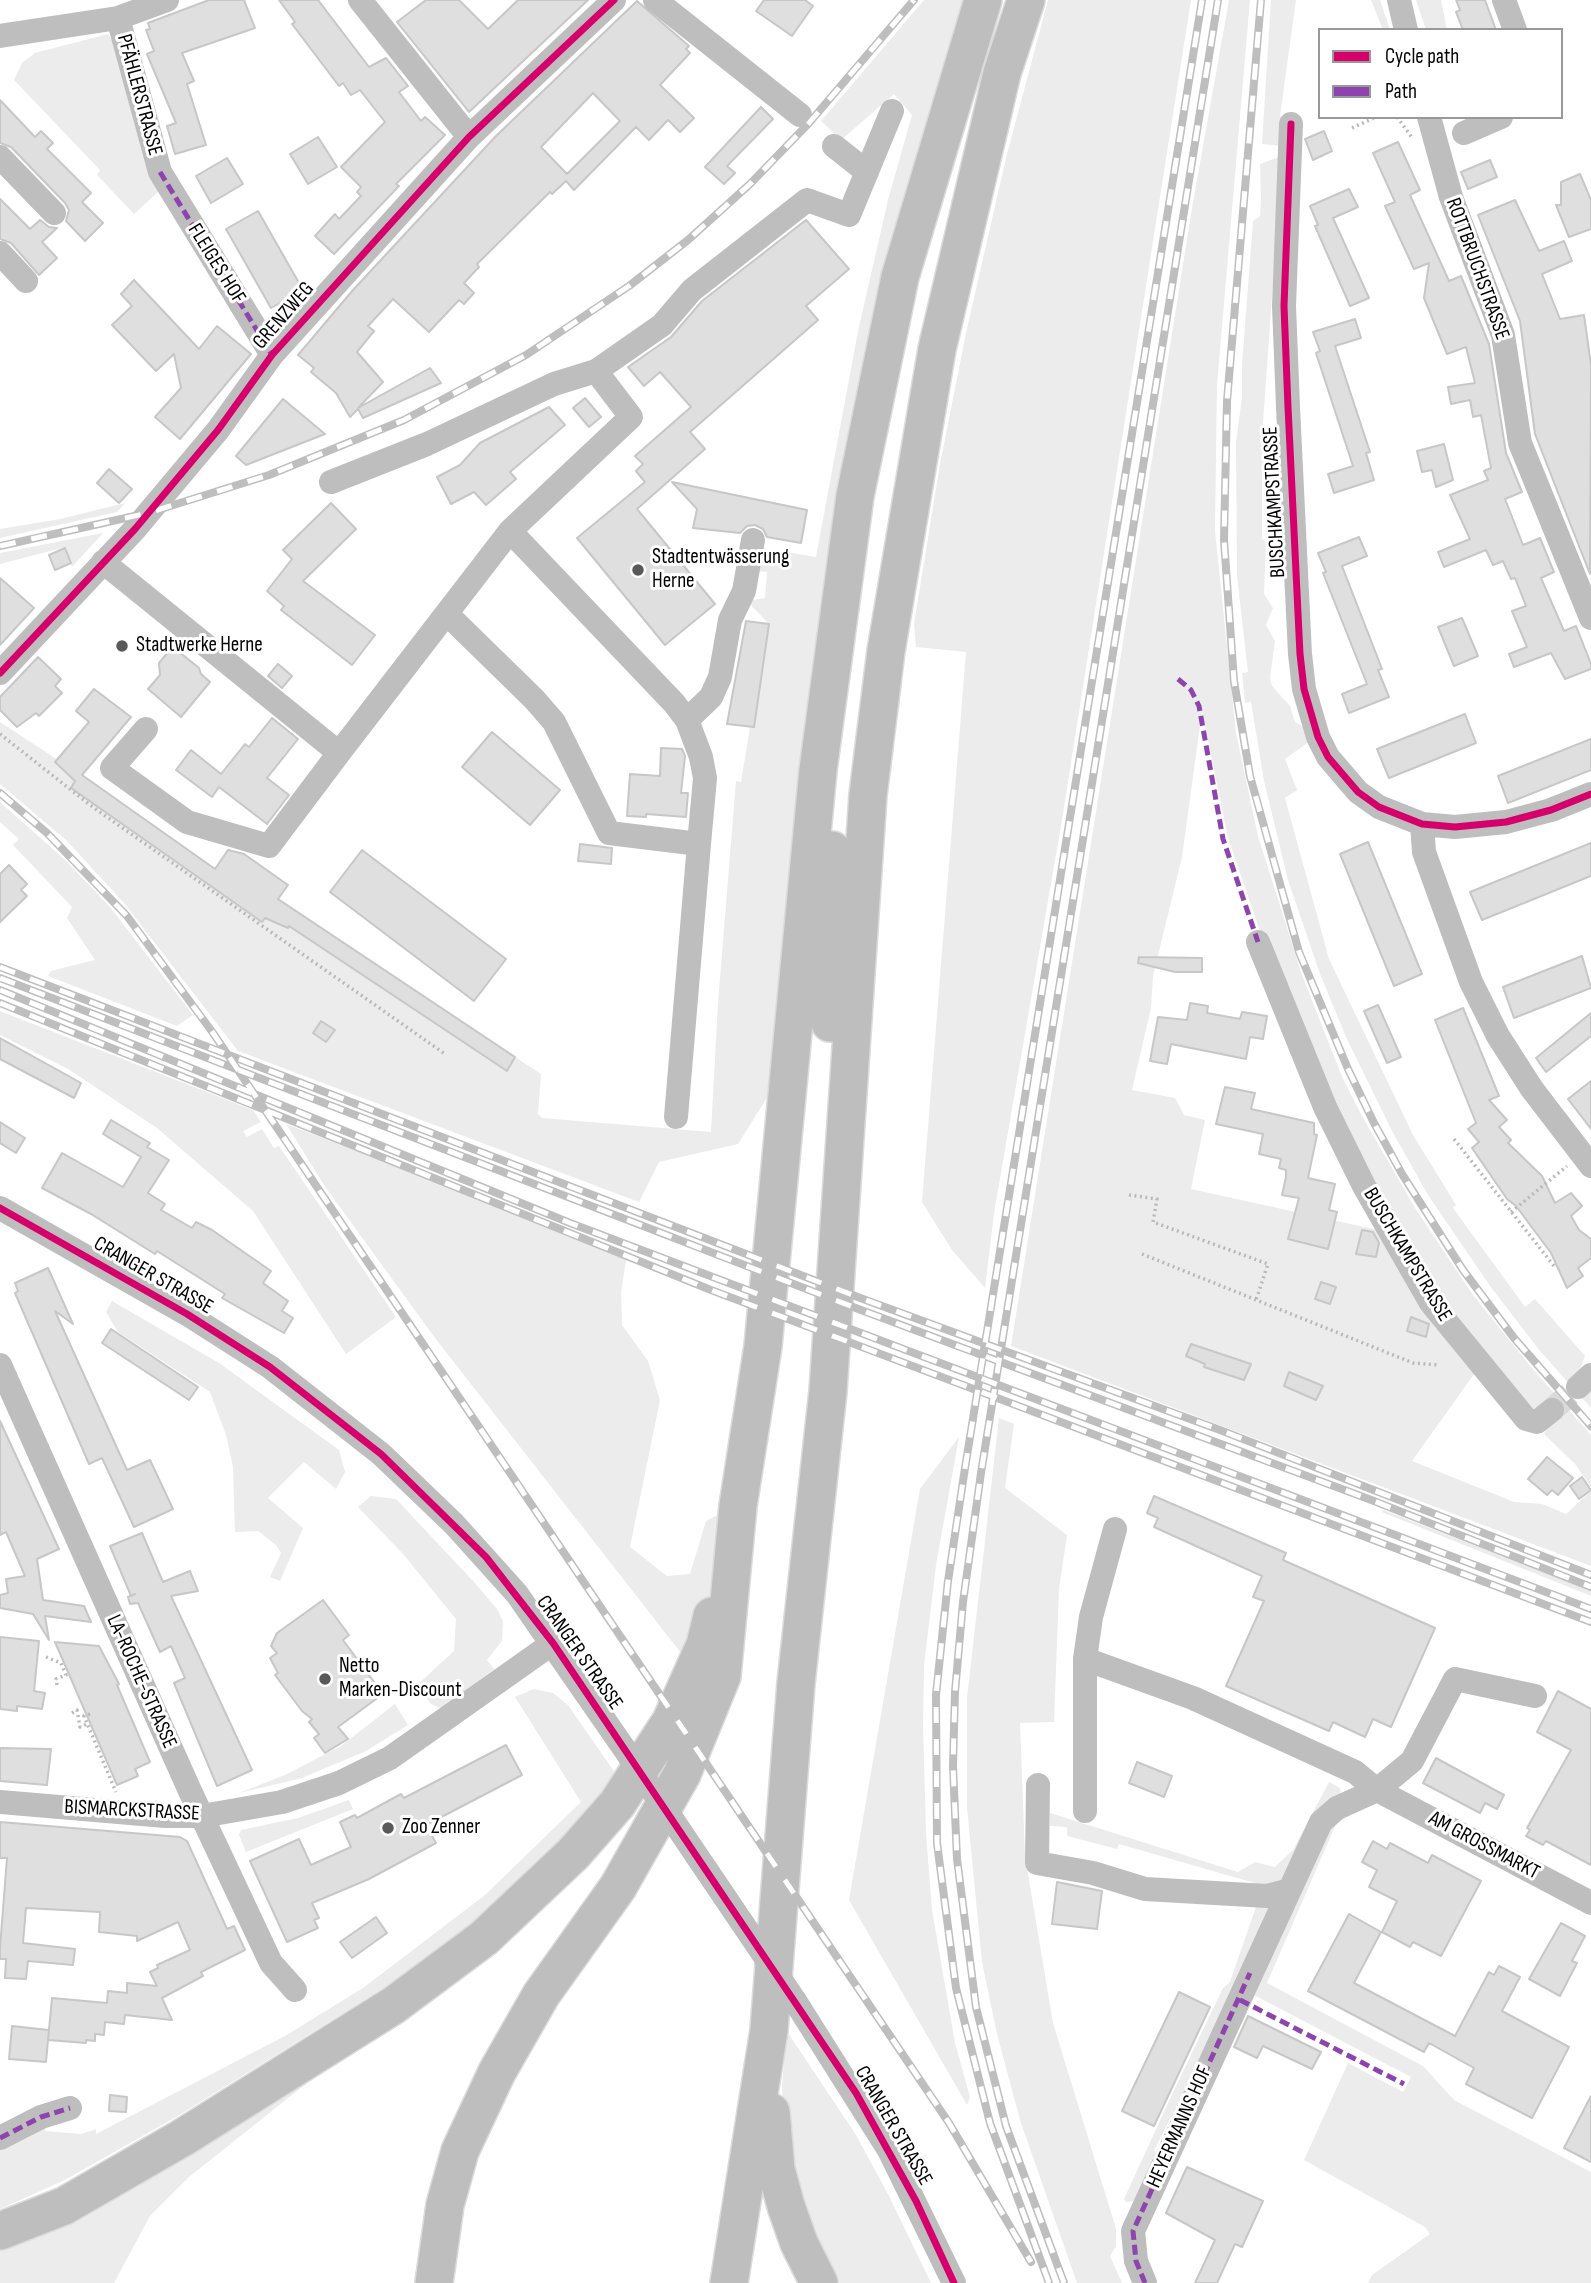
<!DOCTYPE html>
<meta charset="utf-8">
<style>
body{margin:0}
#map{position:relative;width:1591px;height:2283px;overflow:hidden;background:#fff;font-family:"Sofia Sans Condensed",sans-serif}
canvas{display:block}
.legend{position:absolute;left:1318px;top:28px;width:245px;height:91px;box-sizing:border-box;background:#fff;border:2px solid #999;margin:0;padding:9px 12px;list-style:none;font-size:21px;color:#000}
.legend li{display:flex;align-items:center;gap:14px;height:35px}
.legend b{width:35px;border:2px solid #999}
</style>
<div id="map">
<canvas width="1591" height="2283"></canvas>
<ul class="legend">
<li><b style="height:9px;background:#d6006c"></b>Cycle path</li>
<li><b style="height:9px;background:#8e44ad"></b>Path</li>
</ul>
</div>
<script>
const g = document.querySelector('canvas').getContext('2d');
g.lineJoin = 'round';
function fill(path, color) { g.fillStyle = color; g.fill(path, 'evenodd'); }
const shape = rows => new Path2D(rows.map(r => 'M' + r).join(''));
function strokePath(path, color, width, dash) { g.strokeStyle = color; g.lineWidth = width; g.lineCap = dash ? 'butt' : 'round'; g.setLineDash(dash || []); g.stroke(path); }
function label(font, color, halo, rows, align = 'center') {
  g.font = font + ' "Sofia Sans Condensed",sans-serif'; g.lineWidth = 6; g.setLineDash([]); g.textBaseline = 'middle'; g.strokeStyle = halo; g.fillStyle = color; for (const [text, x, y, turn = 0] of rows) {
    g.save(); g.translate(x, y); g.rotate((+turn || 0) * Math.PI / 180); g.textAlign = isNaN(turn) ? turn : align; if (halo) g.strokeText(text, 0, 0); g.fillText(text, 0, 0); g.restore();
  }
}
fill(shape([
 [924,0,969,0,932,128,780,1077,738,1144,659,1162,639,1202,238,1051,124,903,66,840,0,784,0,722,58,760,56,763,75,781,71,788,262,921,265,918,288,928,289,926,507,1070,515,1057,541,1074,538,1114,542,1118,711,1132,718,1003,736,781,741,782,750,727,754,727,769,624,747,601,765,598,767,572,752,571,756,547,816,557,858,331,888,200,912,115,894,94,841,140,821,121],
 [1048,0,1191,0,1062,820,994,1213,985,1288,952,1250,922,1202,966,652,916,647,914,624,940,464,966,333,1006,158],
 [1229,0,1250,0,1217,385,1215,531,1236,733,1258,836,1302,975,1343,1079,1362,1116,1415,1208,1473,1295,1531,1367,1591,1435,1591,1487,1575,1464,1544,1434,1556,1414,1549,1406,1525,1409,1435,1298,1357,1164,1263,940,1228,838,1202,711,1182,857,1153,976,1151,1008,1132,1090,1175,1098,1184,1115,1205,1120,1191,1189,1387,1232,1477,1370,1412,1461,1514,1502,1542,1504,1566,1514,1591,1491,1591,1566,1011,1346,1192,208],
 [1271,0,1296,0,1280,116,1285,117,1283,146,1262,144],
 [1371,0,1380,0,1390,30,1383,30],
 [1416,0,1441,0,1447,30,1426,30],
 [108,34,121,54,158,192,134,214,97,175,100,170,14,80,22,63,35,53],
 [1282,156,1262,437,1267,453,1262,469,1262,538,1266,543,1264,594,1273,608,1266,625,1275,641,1270,678,1272,686,1290,706,1295,722,1304,727,1310,741,1285,759,1297,790,1285,798,1329,959,1413,1135,1456,1205,1453,1208,1525,1307,1535,1299,1585,1356,1575,1383,1591,1388,1591,1408,1540,1351,1490,1286,1428,1195,1392,1131,1346,1037,1320,974,1288,880,1264,781,1251,702,1245,703,1242,673,1248,672,1237,576,1236,442,1242,398,1242,364,1253,221,1260,216,1261,202,1260,164],
 [125,503,117,512,0,538,0,529,60,519],
 [103,533,72,567,66,547,0,564,0,553],
 [0,802,65,860,110,907,193,1015,177,1026,48,976,51,971,95,960,67,918,72,907,13,845,19,839,0,822],
 [0,1011,253,1110,261,1122,243,1131,247,1137,262,1129,274,1148,279,1146,396,1317,346,1354,253,1211,157,1128,68,1069,0,1035],
 [286,1124,627,1254,621,1292,622,1325,648,1361,660,1400,630,1547,667,1576,690,1574,706,1521,731,1508,715,1578,688,1662,435,1338,326,1188],
 [112,1301,219,1363,339,1450,345,1472,336,1489,304,1462,268,1498,303,1528,280,1581,270,1577,281,1553,276,1545,258,1531,235,1532,233,1467,226,1435,210,1392,118,1332,106,1312],
 [999,1418,1014,1424,1005,1488,1067,1535,1059,1589,1054,1722,1020,1723,1025,1856,1053,2023,1116,2229,1116,2246,1110,2256,1122,2283,1077,2283,1020,2120,997,2034,982,1962,967,1808,967,1698],
 [959,1437,936,1565,924,1666,923,1726,926,1833,932,1910,955,2043,970,2097,967,2105,849,1900,920,1489],
 [371,1496,396,1499,474,1582,497,1609,503,1621,502,1641,487,1660,494,1669,442,1709,431,1704,417,1685,454,1651,456,1619,403,1554,358,1507],
 [1383,1510,1591,1590,1591,1596,1382,1512],
 [534,1689,553,1693,568,1705,620,1780,498,1907,412,1970,176,2117,65,2180,0,2209,0,2146,46,2127,45,2131,81,2134,96,2129,96,2134,285,2036,363,1988,485,1895,581,1802,515,1697],
 [395,1704,408,1725,366,1751,302,1778,239,1793,285,1775,341,1746],
 [1329,1782,1340,1788,1341,1796,1284,1880,1265,1886,1119,1844,1117,1849,1067,1836,1067,1827,1050,1826,1050,1813,1238,1872,1255,1862,1275,1867,1293,1850],
 [349,1800,353,1809,246,1852,239,1835,241,1830,298,1818],
 [1336,1824,1267,1983,1423,2066,1454,2100,1591,2172,1591,2283,1368,2283,1372,2275,1430,2234,1425,2227,1304,2160,1348,2063,1403,2092,1411,2077,1250,1993,1324,1827],
 [1276,1902,1205,2058,1200,2056,1184,2090,1189,2093,1176,2119,1171,2117,1154,2151,1160,2154,1137,2201,1126,2202,1124,2199,1169,2101,1223,1988,1230,1982,1257,1904],
 [786,2030,856,2135,889,2196,931,2283,834,2283,807,2226,785,2130,782,2088],
 [361,2040,189,2177,150,2216,114,2283,0,2283,0,2243]
]), '#ececec');
const building = shape([
 [209,0,244,0,255,28,182,53,194,81,187,84,206,145,175,154,167,126,176,123,147,54,154,51,146,30,150,29,148,23,209,0],
 [279,0,318,0,369,67,386,58,408,86,399,92,421,121,425,117,445,135,396,184,399,186,334,254,315,236,335,214,339,219,361,196,357,192,361,187,341,167,385,122,360,90,351,95,343,83,339,86,292,24,295,22,279,0],
 [426,0,459,0,488,29,518,0,588,0,469,112,397,22,426,0],
 [764,0,805,0,813,6,792,36,756,11,764,0],
 [1456,0,1485,0,1496,30,1463,30,1456,12,1460,10,1456,0],
 [637,1,689,46,686,49,690,53,660,85,694,118,680,132,668,120,649,140,636,127,574,190,566,181,552,194,550,192,477,264,479,267,464,283,474,293,464,304,459,300,429,332,393,299,368,326,374,331,357,352,383,382,358,408,430,368,441,383,363,418,358,409,350,417,336,393,311,372,314,368,298,355,353,290,496,136,637,1],
 [593,93,620,121,567,174,541,147,593,93],
 [0,100,35,137,41,131,53,143,47,149,91,193,82,202,103,223,85,241,66,221,69,210,65,203,11,147,0,143,0,100],
 [761,107,773,119,727,166,735,173,724,184,705,167,761,107],
 [1324,131,1332,151,1313,160,1305,139,1324,131],
 [318,137,337,167,308,184,290,154,318,137],
 [1398,142,1420,190,1410,195,1449,281,1461,276,1489,344,1506,453,1522,492,1505,499,1523,545,1540,538,1554,572,1541,578,1564,631,1576,626,1591,664,1591,669,1565,679,1551,653,1514,667,1509,654,1527,647,1512,611,1526,606,1515,578,1511,579,1503,561,1493,565,1486,550,1444,567,1438,552,1470,539,1450,495,1488,480,1484,471,1491,468,1481,415,1473,417,1470,400,1451,404,1448,387,1475,383,1466,347,1447,354,1424,298,1429,263,1414,269,1385,206,1395,202,1373,153,1398,142],
 [227,158,243,184,211,203,196,176,227,158],
 [1490,160,1497,177,1468,189,1461,172,1490,160],
 [1580,174,1591,200,1591,229,1569,237,1556,205,1561,205,1561,182,1580,174],
 [1349,189,1358,207,1333,218,1369,298,1350,306,1315,226,1318,225,1310,206,1349,189],
 [0,199,30,229,40,220,49,227,57,228,42,242,57,258,39,275,11,243,0,239,0,199],
 [1515,200,1539,251,1564,241,1572,261,1542,274,1560,319,1584,315,1591,365,1590,574,1535,434,1520,321,1478,215,1515,200],
 [258,211,303,290,271,308,226,229,258,211],
 [806,220,849,269,806,306,818,320,690,432,705,449,637,509,715,604,665,645,577,538,645,482,636,471,643,464,635,456,691,407,660,372,644,386,628,367,671,337,702,301,806,220],
 [134,280,199,349,217,326,251,354,180,439,155,417,181,388,174,354,156,371,112,325,132,306,121,294,134,280],
 [1355,319,1361,338,1335,346,1370,452,1366,453,1374,480,1334,493,1328,474,1353,466,1316,353,1320,351,1313,332,1355,319],
 [585,398,601,417,589,427,573,408,585,398],
 [283,399,325,434,246,465,236,456,283,399],
 [549,407,565,425,510,472,516,479,486,505,474,492,451,504,437,477,460,465,480,443,549,407],
 [1444,444,1453,480,1436,487,1432,470,1422,472,1417,451,1444,444],
 [109,469,132,489,119,503,97,483,109,469],
 [672,482,807,510,801,543,767,537,763,529,755,525,747,526,740,533,693,528,697,509,672,482],
 [331,503,356,529,303,581,375,635,352,665,281,610,284,606,267,591,292,559,283,550,331,503],
 [1359,537,1367,556,1342,566,1382,669,1378,670,1389,697,1349,713,1342,694,1367,684,1323,573,1326,572,1318,553,1359,537],
 [65,548,71,563,55,570,49,555,65,548],
 [0,578,34,608,0,645,0,578],
 [1462,618,1478,656,1454,666,1438,627,1462,618],
 [746,621,769,624,754,727,727,724,746,621],
 [169,651,178,651,199,668,201,674,210,682,181,717,148,689,160,675,159,663,169,651],
 [38,657,61,679,55,686,62,693,39,716,36,713,17,727,0,710,0,697,38,657],
 [278,664,292,676,282,688,268,676,278,664],
 [94,689,131,717,82,775,215,869,228,850,244,854,288,885,278,899,515,1057,507,1071,289,926,288,928,265,918,262,922,71,788,75,781,55,762,89,722,76,711,94,689],
 [1465,714,1476,743,1389,778,1377,749,1465,714],
 [272,718,298,739,267,778,289,795,267,824,219,787,212,797,176,770,191,750,221,774,245,744,249,747,272,718],
 [492,732,560,790,530,825,462,767,492,732],
 [1591,739,1591,770,1508,803,1498,776,1591,739],
 [661,748,682,749,685,756,681,793,688,793,686,817,646,814,646,817,627,816,630,774,660,776,661,748],
 [1368,842,1422,974,1394,986,1340,854,1368,842],
 [1591,843,1591,876,1482,920,1470,892,1591,843],
 [580,844,612,848,611,864,578,861,580,844],
 [362,850,506,959,474,1001,330,892,362,850],
 [9,865,27,884,21,890,27,896,0,922,0,874,9,865],
 [1582,956,1591,988,1514,1018,1503,987,1582,956],
 [1139,957,1202,958,1202,972,1175,972,1138,963,1139,957],
 [1190,1003,1208,1006,1207,1013,1240,1019,1242,1012,1267,1016,1263,1039,1250,1037,1246,1059,1171,1044,1167,1064,1150,1061,1158,1017,1187,1020,1190,1003],
 [1378,1005,1401,1057,1387,1063,1364,1011,1378,1005],
 [1463,1008,1499,1096,1489,1100,1507,1120,1499,1127,1511,1140,1508,1143,1542,1176,1555,1203,1571,1193,1582,1206,1571,1216,1579,1230,1591,1239,1591,1258,1578,1268,1583,1276,1567,1288,1551,1253,1516,1206,1507,1199,1472,1148,1479,1142,1468,1129,1476,1123,1435,1020,1463,1008],
 [1591,1013,1591,1036,1546,1072,1536,1058,1591,1013],
 [321,1021,335,1030,326,1042,313,1033,321,1021],
 [0,1038,81,1083,74,1098,0,1059,0,1038],
 [1591,1081,1591,1129,1568,1099,1591,1081],
 [1225,1087,1255,1093,1251,1109,1314,1123,1314,1134,1317,1135,1308,1178,1335,1184,1329,1210,1337,1212,1328,1249,1288,1239,1299,1198,1282,1195,1286,1177,1286,1170,1279,1168,1281,1159,1259,1154,1263,1134,1216,1124,1225,1087],
 [111,1120,150,1143,147,1147,169,1160,148,1193,165,1204,161,1210,192,1228,196,1222,212,1230,271,1271,263,1283,288,1301,282,1311,293,1318,284,1333,222,1298,225,1294,157,1251,155,1254,91,1214,42,1188,62,1153,123,1187,141,1157,103,1134,111,1120],
 [0,1122,25,1138,16,1153,0,1143,0,1122],
 [1362,1230,1373,1232,1379,1243,1376,1257,1356,1254,1362,1230],
 [48,1268,73,1324,55,1311,127,1470,150,1460,173,1509,134,1527,102,1458,89,1464,15,1293,18,1291,15,1283,48,1268],
 [1321,1282,1336,1287,1330,1304,1315,1299,1321,1282],
 [1411,1317,1429,1324,1426,1337,1407,1331,1411,1317],
 [111,1329,198,1387,189,1400,102,1343,111,1329],
 [1191,1344,1251,1364,1244,1380,1204,1367,1205,1364,1186,1356,1191,1344],
 [1289,1372,1323,1386,1316,1400,1284,1386,1289,1372],
 [0,1421,59,1549,37,1559,43,1600,84,1606,91,1622,45,1616,49,1640,33,1614,0,1608,0,1595,8,1593,6,1579,25,1576,6,1532,0,1535,0,1421],
 [1547,1457,1573,1478,1558,1495,1552,1490,1547,1495,1528,1479,1547,1457],
 [1582,1477,1591,1490,1579,1499,1570,1486,1582,1477],
 [1154,1496,1286,1553,1283,1560,1435,1628,1391,1727,1373,1719,1365,1737,1333,1722,1329,1731,1226,1686,1264,1601,1253,1597,1262,1576,1154,1527,1158,1518,1147,1513,1154,1496],
 [142,1533,163,1582,190,1571,198,1591,171,1596,252,1770,217,1786,174,1683,185,1678,171,1646,160,1652,138,1603,130,1604,128,1597,135,1594,131,1596,110,1546,142,1533],
 [323,1600,349,1635,343,1640,383,1694,338,1727,348,1739,325,1753,314,1738,319,1734,309,1722,312,1719,302,1711,275,1675,278,1673,270,1658,277,1653,271,1646,277,1633,323,1600],
 [0,1637,39,1641,34,1691,45,1693,42,1709,17,1706,17,1711,0,1709,0,1637],
 [55,1642,99,1646,119,1684,117,1685,150,1762,135,1769,138,1776,117,1785,55,1642],
 [1558,1691,1591,1709,1591,1865,1546,1841,1543,1845,1526,1836,1530,1830,1527,1828,1571,1750,1537,1732,1558,1691],
 [506,1745,522,1775,426,1825,436,1843,369,1879,312,1903,319,1918,314,1920,318,1928,287,1942,250,1861,299,1839,311,1865,351,1847,340,1822,355,1815,357,1818,401,1794,404,1798,506,1745],
 [0,1748,51,1749,47,1785,0,1781,0,1748],
 [1436,1758,1504,1795,1497,1809,1485,1803,1480,1813,1423,1783,1436,1758],
 [1137,1762,1172,1776,1164,1797,1129,1783,1137,1762],
 [0,1822,180,1837,187,1841,227,1929,234,1926,245,1950,201,1972,203,1976,162,1998,172,2020,125,2015,124,2024,105,2022,104,2035,95,2034,95,2041,86,2040,86,2043,48,2040,52,1998,107,2003,108,1991,127,1993,127,1983,157,1986,150,1972,158,1968,157,1965,190,1950,178,1922,137,1941,137,1936,99,1932,100,1912,26,1908,23,1943,75,1949,73,1965,28,1961,26,1979,5,1978,6,1959,0,1959,0,1948,7,1858,0,1858,0,1822],
 [1373,1841,1387,1849,1390,1843,1428,1863,1432,1855,1481,1881,1441,1956,1413,1942,1410,1947,1382,1932,1397,1901,1369,1887,1377,1870,1362,1862,1373,1841],
 [1057,1882,1102,1891,1097,1929,1052,1924,1057,1882],
 [1349,1914,1381,1932,1354,1983,1455,2036,1489,1972,1494,1975,1499,1966,1520,1977,1502,2011,1569,2047,1532,2118,1466,2084,1474,2068,1429,2043,1424,2052,1308,1991,1349,1914],
 [376,1917,387,1933,352,1958,340,1942,376,1917],
 [1561,1923,1585,1936,1572,1961,1577,1963,1560,1996,1529,1979,1561,1923],
 [1179,1992,1210,2007,1154,2126,1122,2111,1179,1992],
 [1248,2016,1321,2052,1312,2069,1263,2046,1257,2058,1234,2047,1248,2016],
 [12,2026,49,2030,46,2062,9,2059,12,2026],
 [110,2095,127,2097,126,2112,109,2111,110,2095],
 [1591,2096,1591,2162,1564,2148,1591,2096],
 [1187,2167,1263,2201,1242,2247,1235,2244,1217,2283,1195,2283,1215,2240,1166,2213,1187,2167]
]);
fill(building, '#dfdfdf');
strokePath(building, '#c7c7c7', 2);
strokePath(shape([
 [1552,1410,1578,1387]
]), '#d9d9d9', 24, [24, 12]);
const highway = shape([
 [830,1023,832,850],
 [771,2112,776,2169,786,2206,799,2243,819,2283],
 [0,2231,64,2206,182,2138,394,2005,484,1938,573,1854,617,1804,671,1721,705,1645,712,1616],
 [434,2283,445,2205,460,2151,497,2072,541,1995,618,1887,682,1774,722,1676,738,1506,763,1346,818,770,855,496,900,277,983,0],
 [729,2283,769,2030,796,1683,828,1391,868,795,886,651,937,349,1002,73,1026,0]
]);
strokePath(highway, '#dbdbdb', 40);
strokePath(shape([
 [1397,117,1413,139],
 [1352,128,1376,117],
 [0,734,94,808,445,1054],
 [1454,1139,1554,1266],
 [1129,1195,1157,1199,1153,1222,1268,1264,1256,1300],
 [1511,1212,1567,1166],
 [1142,1254,1413,1363,1439,1365],
 [46,1657,61,1663,66,1675,56,1679,57,1685,60,1684],
 [72,1713,77,1710,80,1727,87,1724],
 [90,1714,84,1716,116,1792]
]), '#b9b9b9', 3.5, [2, 3.5]);
strokePath(shape([
 [360,0,469,137],
 [655,0,800,115],
 [1399,0,1406,30],
 [1504,0,1515,30],
 [118,18,160,172,272,355],
 [0,36,118,18,167,0],
 [1429,117,1451,197,1503,335,1520,443,1591,618],
 [1291,124,1284,306,1288,407,1300,654,1304,689,1318,737,1328,757,1358,792,1379,807,1422,824,1455,827,1506,822,1551,810,1591,794],
 [1464,133,1501,117],
 [834,146,867,172],
 [0,157,54,213],
 [0,253,26,281],
 [596,371,662,325,692,290,807,200,849,215,892,111],
 [331,482,427,444,554,384,596,371,631,417,510,531,339,753],
 [103,562,339,753,269,846,187,822,112,768,146,729],
 [447,614,534,699,554,722,609,833,699,844,705,778,701,757,687,720,674,703,510,531],
 [0,673,135,529,218,430,272,355,469,137,614,0],
 [687,720,711,697,720,677,730,620,744,591,753,540],
 [1422,824,1424,852,1471,982,1498,1036,1532,1089,1591,1166],
 [1258,942,1325,1107,1364,1186,1431,1303,1526,1419,1537,1422,1552,1410],
 [676,1117,699,844],
 [0,1208,187,1314,270,1367,381,1454,454,1524,517,1594,630,1757],
 [0,1365,190,1791,271,1963,295,1990],
 [1578,1387,1591,1375],
 [1085,1659,1091,1617,1115,1529],
 [1038,1785,1037,1863,1093,1873,1145,1889,1267,1896,1287,1891],
 [0,1802,165,1816,202,1816,282,1802,339,1783,390,1758,553,1643],
 [1085,1811,1085,1659,1193,1698,1355,1772,1377,1790,1591,1903],
 [795,2001,889,2150,954,2283],
 [0,2138,41,2117,70,2108],
 [1145,2283,1136,2261,1133,2231,1321,1822,1337,1808,1377,1790,1412,1761,1455,1679,1535,1696]
]), '#bebebe', 24);
strokePath(highway, '#bebebe', 37);
const rail = shape([
 [1261,0,1227,401,1224,540,1234,681,1250,776,1299,952,1348,1069,1374,1123,1402,1174,1463,1270,1514,1338,1591,1426],
 [0,546,148,513,269,475,404,420,526,355,629,286,688,240,750,184,809,123,914,0],
 [0,793,47,833,127,916,213,1033,949,2123,1031,2262],
 [0,967,863,1299,1220,1430,1591,1575],
 [0,978,861,1310,1374,1501,1591,1587],
 [0,990,570,1223,1591,1609],
 [0,1003,711,1290,1591,1622],
 [1049,2283,990,2123,956,1988,937,1843,936,1695,948,1581,965,1468,1202,0],
 [1064,2283,1006,2126,976,2007,957,1859,953,1766,955,1692,963,1602,981,1473,1218,0]
]);
strokePath(rail, '#bebebe', 8);
strokePath(rail, '#fff', 5, [16]);
strokePath(shape([
 [630,1757,795,2001]
]), '#bebebe', 24);
strokePath(shape([
 [160,172,272,355],
 [1178,679,1191,690,1199,706,1223,839,1258,942],
 [1240,2000,1404,2084],
 [0,2138,41,2117,70,2108],
 [1145,2283,1136,2261,1133,2231,1250,1973]
]), '#8e44ad', 5, [10, 5]);
strokePath(shape([
 [1291,124,1284,306,1288,407,1300,654,1304,689,1318,737,1328,757,1358,792,1379,807,1422,824,1455,827,1506,822,1551,810,1591,794],
 [0,673,135,529,218,430,272,355,469,137,614,0],
 [0,1208,187,1314,270,1367,381,1454,486,1557,553,1643,856,2093,916,2201,954,2283]
]), '#d6006c', 7);
for (const [x, y, r, color] of [
 [638,570,7,"#595959"],
 [122,646,7,"#595959"],
 [325,1679,7,"#595959"],
 [388,1828,7,"#595959"]
]) { const dot = new Path2D(); dot.arc(x, y, r, 0, 2 * Math.PI); g.fillStyle = color; g.fill(dot); strokePath(dot, '#fff', 2.5); }
label('21px', '#000', '#fff', [
 ["PFÄHLERSTRASSE",139,95,75],
 ["FLEIGES HOF",216,264,58],
 ["ROTTBRUCHSTRASSE",1477,269,70],
 ["GRENZWEG",284,316,-49],
 ["BUSCHKAMPSTRASSE",1275,502,-93],
 ["BUSCHKAMPSTRASSE",1407,1255,59],
 ["CRANGER STRASSE",153,1276,30],
 ["CRANGER STRASSE",579,1653,55],
 ["LA-ROCHE-STRASSE",141,1682,66],
 ["BISMARCKSTRASSE",132,1811,3],
 ["AM GROSSMARKT",1484,1846,28],
 ["CRANGER STRASSE",893,2126,60],
 ["HEYERMANNS HOF",1180,2127,-66]
]);
label('21px', '#000', '#fff', [
 ["Stadtentwässerung",652,558],
 ["Herne",652,582],
 ["Stadtwerke Herne",136,646],
 ["Netto",339,1667],
 ["Marken-Discount",339,1691],
 ["Zoo Zenner",402,1828]
], 'left');
</script>
